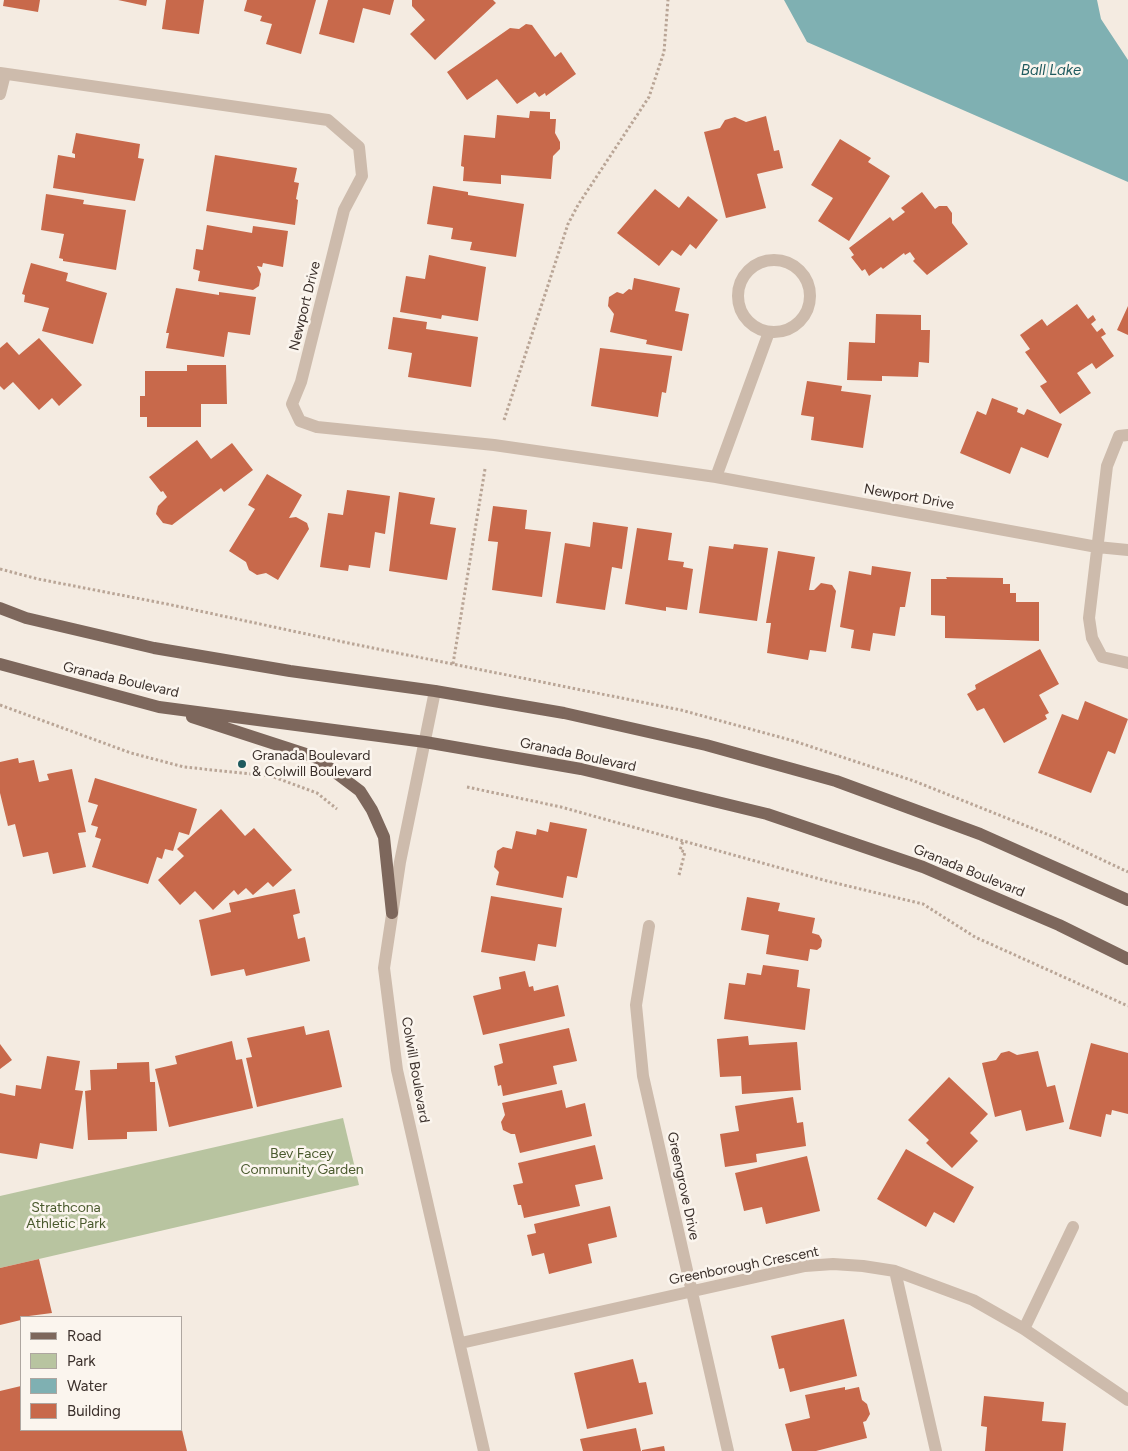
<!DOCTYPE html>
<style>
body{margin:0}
#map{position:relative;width:1128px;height:1451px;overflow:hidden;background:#f4ebe1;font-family:Figtree,sans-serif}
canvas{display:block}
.legend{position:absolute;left:20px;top:1316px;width:162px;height:115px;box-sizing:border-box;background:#fbf5ee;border:1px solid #aea6a0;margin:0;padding:6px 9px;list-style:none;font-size:15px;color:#3b302b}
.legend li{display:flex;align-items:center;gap:10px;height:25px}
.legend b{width:25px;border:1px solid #aea6a0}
</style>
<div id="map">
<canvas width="1128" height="1451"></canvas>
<ul class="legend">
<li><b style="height:6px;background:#7d675c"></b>Road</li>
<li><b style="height:14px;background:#b8c4a0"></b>Park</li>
<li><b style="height:14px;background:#7fb0b2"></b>Water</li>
<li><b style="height:14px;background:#c8694b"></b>Building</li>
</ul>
</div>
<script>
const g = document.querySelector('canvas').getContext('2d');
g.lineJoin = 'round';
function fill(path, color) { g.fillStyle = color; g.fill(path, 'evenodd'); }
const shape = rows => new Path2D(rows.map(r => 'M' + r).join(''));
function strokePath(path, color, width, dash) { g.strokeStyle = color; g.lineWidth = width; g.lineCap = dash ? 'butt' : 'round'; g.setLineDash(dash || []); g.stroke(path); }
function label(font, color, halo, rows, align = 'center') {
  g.font = font + ' Figtree,sans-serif'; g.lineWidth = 5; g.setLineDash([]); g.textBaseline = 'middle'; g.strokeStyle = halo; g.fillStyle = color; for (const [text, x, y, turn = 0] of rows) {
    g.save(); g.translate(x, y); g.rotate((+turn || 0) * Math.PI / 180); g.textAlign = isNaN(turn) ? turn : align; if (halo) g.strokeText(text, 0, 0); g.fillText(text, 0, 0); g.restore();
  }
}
fill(shape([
 [343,1118,359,1185,0,1268,0,1196]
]), '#b8c4a0');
fill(shape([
 [784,0,1097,0,1101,19,1128,60,1128,182,807,42]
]), '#7fb0b2');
fill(shape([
 [4,0,40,0,38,12,3,6],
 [118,0,147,0,146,6],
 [166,0,204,0,199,34,162,29],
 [247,0,316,0,301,54,266,44,272,24,260,21,262,16,244,11],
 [328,0,394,0,390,15,363,8,354,43,319,34],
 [412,0,493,0,496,3,435,60,410,34,425,20,412,6],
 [526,24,532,25,555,57,561,52,576,74,546,96,545,93,539,97,535,92,517,104,497,79,467,100,447,72,510,28,519,29],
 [530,111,550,112,550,119,556,119,555,133,560,142,560,149,553,156,551,179,501,175,501,184,463,181,464,167,461,166,464,135,495,138,497,115,529,118],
 [766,116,774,151,779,150,783,168,757,174,766,208,726,218,704,132,720,128,725,120,735,117,746,122],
 [76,133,140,144,138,158,144,159,135,201,53,188,58,155,75,158,75,154,72,153],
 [840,139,871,158,868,162,890,176,849,241,818,221,833,198,811,185],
 [215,155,297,168,294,182,299,183,296,199,298,200,295,225,206,211],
 [433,186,468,192,468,195,524,204,516,257,470,250,472,242,451,239,453,228,427,224],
 [655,189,679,208,688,196,718,220,696,249,690,244,681,256,672,250,659,266,617,233],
 [922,192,935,209,939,206,947,206,952,213,952,223,968,244,927,275,913,261,915,259,910,252,905,255,904,253,883,269,881,267,869,276,865,269,862,271,851,257,854,255,849,248,890,217,893,221,905,212,901,208],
 [46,194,84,200,83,204,126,210,116,270,63,261,63,259,59,258,64,234,41,230],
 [207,225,252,233,253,226,288,231,283,267,263,263,262,267,257,266,261,274,259,286,253,290,198,281,200,271,193,269,196,249,203,250],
 [429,255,486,267,478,321,442,315,441,319,400,312,406,276,425,279],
 [31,263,68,273,66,281,107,293,93,344,42,331,49,308,24,302,25,295,22,294],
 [634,278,680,288,675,311,689,314,682,351,646,344,647,340,610,332,614,314,608,306,609,297,617,292,623,294,629,289,632,290],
 [176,288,219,295,219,292,256,297,250,335,228,332,224,357,166,348,169,333,166,333],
 [1077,304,1088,319,1093,315,1096,320,1091,324,1097,332,1102,328,1106,334,1101,337,1114,356,1096,369,1092,363,1077,373,1091,393,1060,414,1040,386,1047,382,1025,352,1030,349,1020,335,1042,319,1047,326],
 [1128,306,1128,335,1117,330],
 [876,314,921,315,921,330,930,330,929,363,919,362,918,377,882,376,882,381,847,380,849,342,875,343],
 [393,317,427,322,426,329,478,337,471,387,408,377,412,353,388,349],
 [39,338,82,385,59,406,52,398,39,410,13,382,4,390,0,386,0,348,7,342,19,355],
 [600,348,672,356,666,393,662,392,658,417,591,406],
 [187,365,226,365,227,404,201,404,201,427,147,427,147,417,140,417,140,396,145,396,145,371,187,371],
 [807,381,842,386,841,391,871,395,863,448,811,440,814,417,801,415],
 [992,398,1018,408,1017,412,1024,415,1027,409,1062,424,1048,458,1021,447,1010,474,960,453,977,411,986,415],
 [197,440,211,459,232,443,253,470,224,492,221,488,172,525,163,523,156,514,158,506,167,497,163,491,161,492,149,477],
 [267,474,302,495,289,518,296,517,307,523,309,529,278,580,266,573,257,575,249,570,246,562,229,551,255,509,248,505],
 [347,490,390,496,385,534,375,532,370,568,349,565,348,571,320,567,328,513,343,515],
 [399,492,435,498,430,524,456,528,447,580,389,571],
 [493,506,527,510,525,529,551,532,542,597,492,590,498,542,488,541],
 [593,522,628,527,622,569,612,567,605,610,556,603,565,543,590,547],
 [637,528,672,533,668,560,684,562,683,567,693,569,687,610,666,607,666,611,625,604],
 [734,544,768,548,757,621,699,613,709,546,733,549],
 [778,551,815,557,809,590,814,590,821,583,832,585,836,591,826,652,810,650,808,660,767,653,771,623,766,623],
 [872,566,911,572,905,607,900,607,895,636,873,633,870,651,851,648,854,630,840,627,849,571,871,575],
 [946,577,1003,578,1003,584,1010,584,1010,593,1016,593,1016,602,1039,602,1039,641,945,638,945,616,931,615,931,579,947,579],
 [1040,649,1059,684,1039,695,1049,713,1045,715,1047,719,1004,743,984,708,977,711,967,694,976,689,975,685],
 [1085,701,1128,719,1115,754,1108,751,1091,793,1038,773,1062,714,1078,720],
 [18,758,19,763,34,760,39,782,49,780,47,774,72,769,86,832,78,833,86,867,53,874,48,852,23,857,15,824,8,826,0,793,0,762],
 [95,778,197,809,189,835,179,832,173,851,165,849,162,859,157,857,148,884,92,867,101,839,95,837,98,827,91,825,98,805,88,802],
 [221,809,245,836,254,828,292,870,273,887,268,882,253,895,246,888,238,895,234,890,213,910,195,891,180,905,158,880,184,856,177,849],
 [550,822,587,829,577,878,567,876,563,898,496,885,499,872,494,867,497,851,503,847,512,849,516,831,536,835,537,829,548,832],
 [295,889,300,913,293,915,298,939,305,937,310,961,246,976,244,969,211,976,199,920,231,912,229,903],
 [491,896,562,908,556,947,538,944,535,961,481,952],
 [747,897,780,903,778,911,815,918,812,933,819,935,822,940,821,947,817,950,810,949,808,961,766,954,769,935,741,930],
 [763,965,799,970,797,987,810,989,805,1030,724,1019,729,983,745,985,747,973,761,975],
 [525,971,529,987,533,986,534,991,558,985,565,1016,483,1035,473,996,501,989,499,977],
 [304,1026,306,1035,329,1030,342,1087,257,1107,246,1058,252,1057,247,1038],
 [569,1028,577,1061,553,1066,557,1084,503,1096,501,1085,498,1086,494,1066,503,1063,499,1044],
 [748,1036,749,1045,797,1042,801,1090,742,1094,741,1076,720,1077,717,1039],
 [232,1041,236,1060,242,1059,253,1108,169,1127,155,1069,177,1064,175,1056],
 [1091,1043,1128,1053,1128,1114,1112,1110,1111,1115,1106,1114,1101,1137,1069,1129],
 [0,1044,12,1060,0,1069],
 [1009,1051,1017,1055,1038,1051,1047,1087,1055,1085,1064,1122,1026,1131,1021,1110,995,1117,982,1063,996,1060,1001,1053],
 [47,1056,80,1061,75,1090,83,1091,73,1149,40,1143,37,1159,0,1153,0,1093,15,1096,16,1085,41,1089],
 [149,1062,150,1082,155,1082,157,1131,127,1132,127,1139,88,1140,85,1091,91,1090,90,1070,117,1069,117,1063],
 [949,1077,988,1114,970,1133,978,1141,952,1168,926,1143,929,1140,908,1120],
 [562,1090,566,1108,585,1103,592,1136,520,1153,515,1134,511,1134,503,1130,501,1122,505,1115,502,1103],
 [793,1097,797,1123,803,1122,806,1146,756,1154,757,1162,725,1167,720,1134,739,1131,735,1106],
 [595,1145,603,1179,575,1185,580,1206,524,1218,521,1205,518,1205,513,1185,523,1183,518,1163],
 [906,1149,974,1187,954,1223,934,1212,926,1227,877,1199],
 [807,1156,820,1211,766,1224,762,1207,744,1211,735,1173],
 [610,1206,617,1237,588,1244,592,1263,549,1274,544,1253,532,1256,527,1235,536,1233,534,1224],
 [39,1259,52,1313,21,1317,21,1320,0,1325,0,1268],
 [844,1319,857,1376,790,1392,784,1368,779,1369,771,1336],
 [633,1359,639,1383,646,1382,653,1414,587,1429,574,1373],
 [21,1386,21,1430,182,1430,187,1451,0,1451,0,1391],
 [845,1387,845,1390,859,1387,862,1400,867,1404,870,1414,866,1421,863,1422,867,1438,816,1451,792,1451,785,1424,810,1418,805,1395],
 [984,1396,1044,1402,1042,1421,1066,1423,1063,1451,985,1451,987,1427,981,1426],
 [636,1428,641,1451,583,1451,580,1439],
 [664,1446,665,1451,642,1451,642,1450]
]), '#c8694b');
strokePath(shape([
 [504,420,568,224,578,205,649,97,664,52,668,0],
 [0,569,38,579,167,604,353,644,681,710,794,741,914,781,1054,837,1128,872],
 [453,664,485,469],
 [0,705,131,753,184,767,271,776,317,793,337,809],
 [467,787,561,807,827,881,923,904,975,937,1128,1006],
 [679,875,685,852,680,850,683,841]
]), '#b9a596', 3, [2.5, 2.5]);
strokePath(shape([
 [0,73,328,120,359,147,362,176,344,210,301,382,292,404,300,421,317,427,494,445,716,477,1097,547,1128,550],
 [0,94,5,74],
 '738 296a36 36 0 1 1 72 0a36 36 0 1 1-72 0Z',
 [1128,435,1119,436,1107,466,1089,618,1092,638,1102,657,1128,663],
 [716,477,769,332],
 [435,691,400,862,384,968,397,1070,484,1451],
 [649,926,636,1005,643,1076,728,1451],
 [895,1271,936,1451],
 [1024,1329,1073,1227],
 [461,1343,805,1266,833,1264,863,1266,895,1271,973,1300,1024,1329,1128,1400]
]), '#cdbbac', 12);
strokePath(shape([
 [0,608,26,618,154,648,290,671,435,691,564,713,706,745,836,781,980,834,1128,900],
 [0,664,159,707,425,742,581,769,767,814,923,867,1059,925,1128,959],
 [192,717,315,757,360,791,372,810,384,837,392,913]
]), '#7d675c', 12);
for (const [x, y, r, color] of [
 [242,764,5,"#1f5a5e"]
]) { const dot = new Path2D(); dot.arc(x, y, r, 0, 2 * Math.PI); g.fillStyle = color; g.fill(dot); strokePath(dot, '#fbf5ee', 2); }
label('14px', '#3b302b', '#fbf5ee', [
 ["Newport Drive",305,306,-76],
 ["Newport Drive",909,497,10],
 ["Granada Boulevard",121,680,13],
 ["Granada Boulevard",578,755,12],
 ["Granada Boulevard",969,871,22],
 ["Colwill Boulevard",415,1070,80],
 ["Greengrove Drive",683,1186,78],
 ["Greenborough Crescent",744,1266,-11]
]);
label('14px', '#3b302b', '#fbf5ee', [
 ["Granada Boulevard",252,756],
 ["& Colwill Boulevard",252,772]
], 'left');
label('14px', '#4a5a2e', '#fbf5ee', [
 ["Bev Facey",302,1154],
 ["Community Garden",302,1170],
 ["Strathcona",66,1208],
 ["Athletic Park",66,1224]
]);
label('italic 15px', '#1f5a5e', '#fbf5ee', [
 ["Ball Lake",1051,71]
]);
</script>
